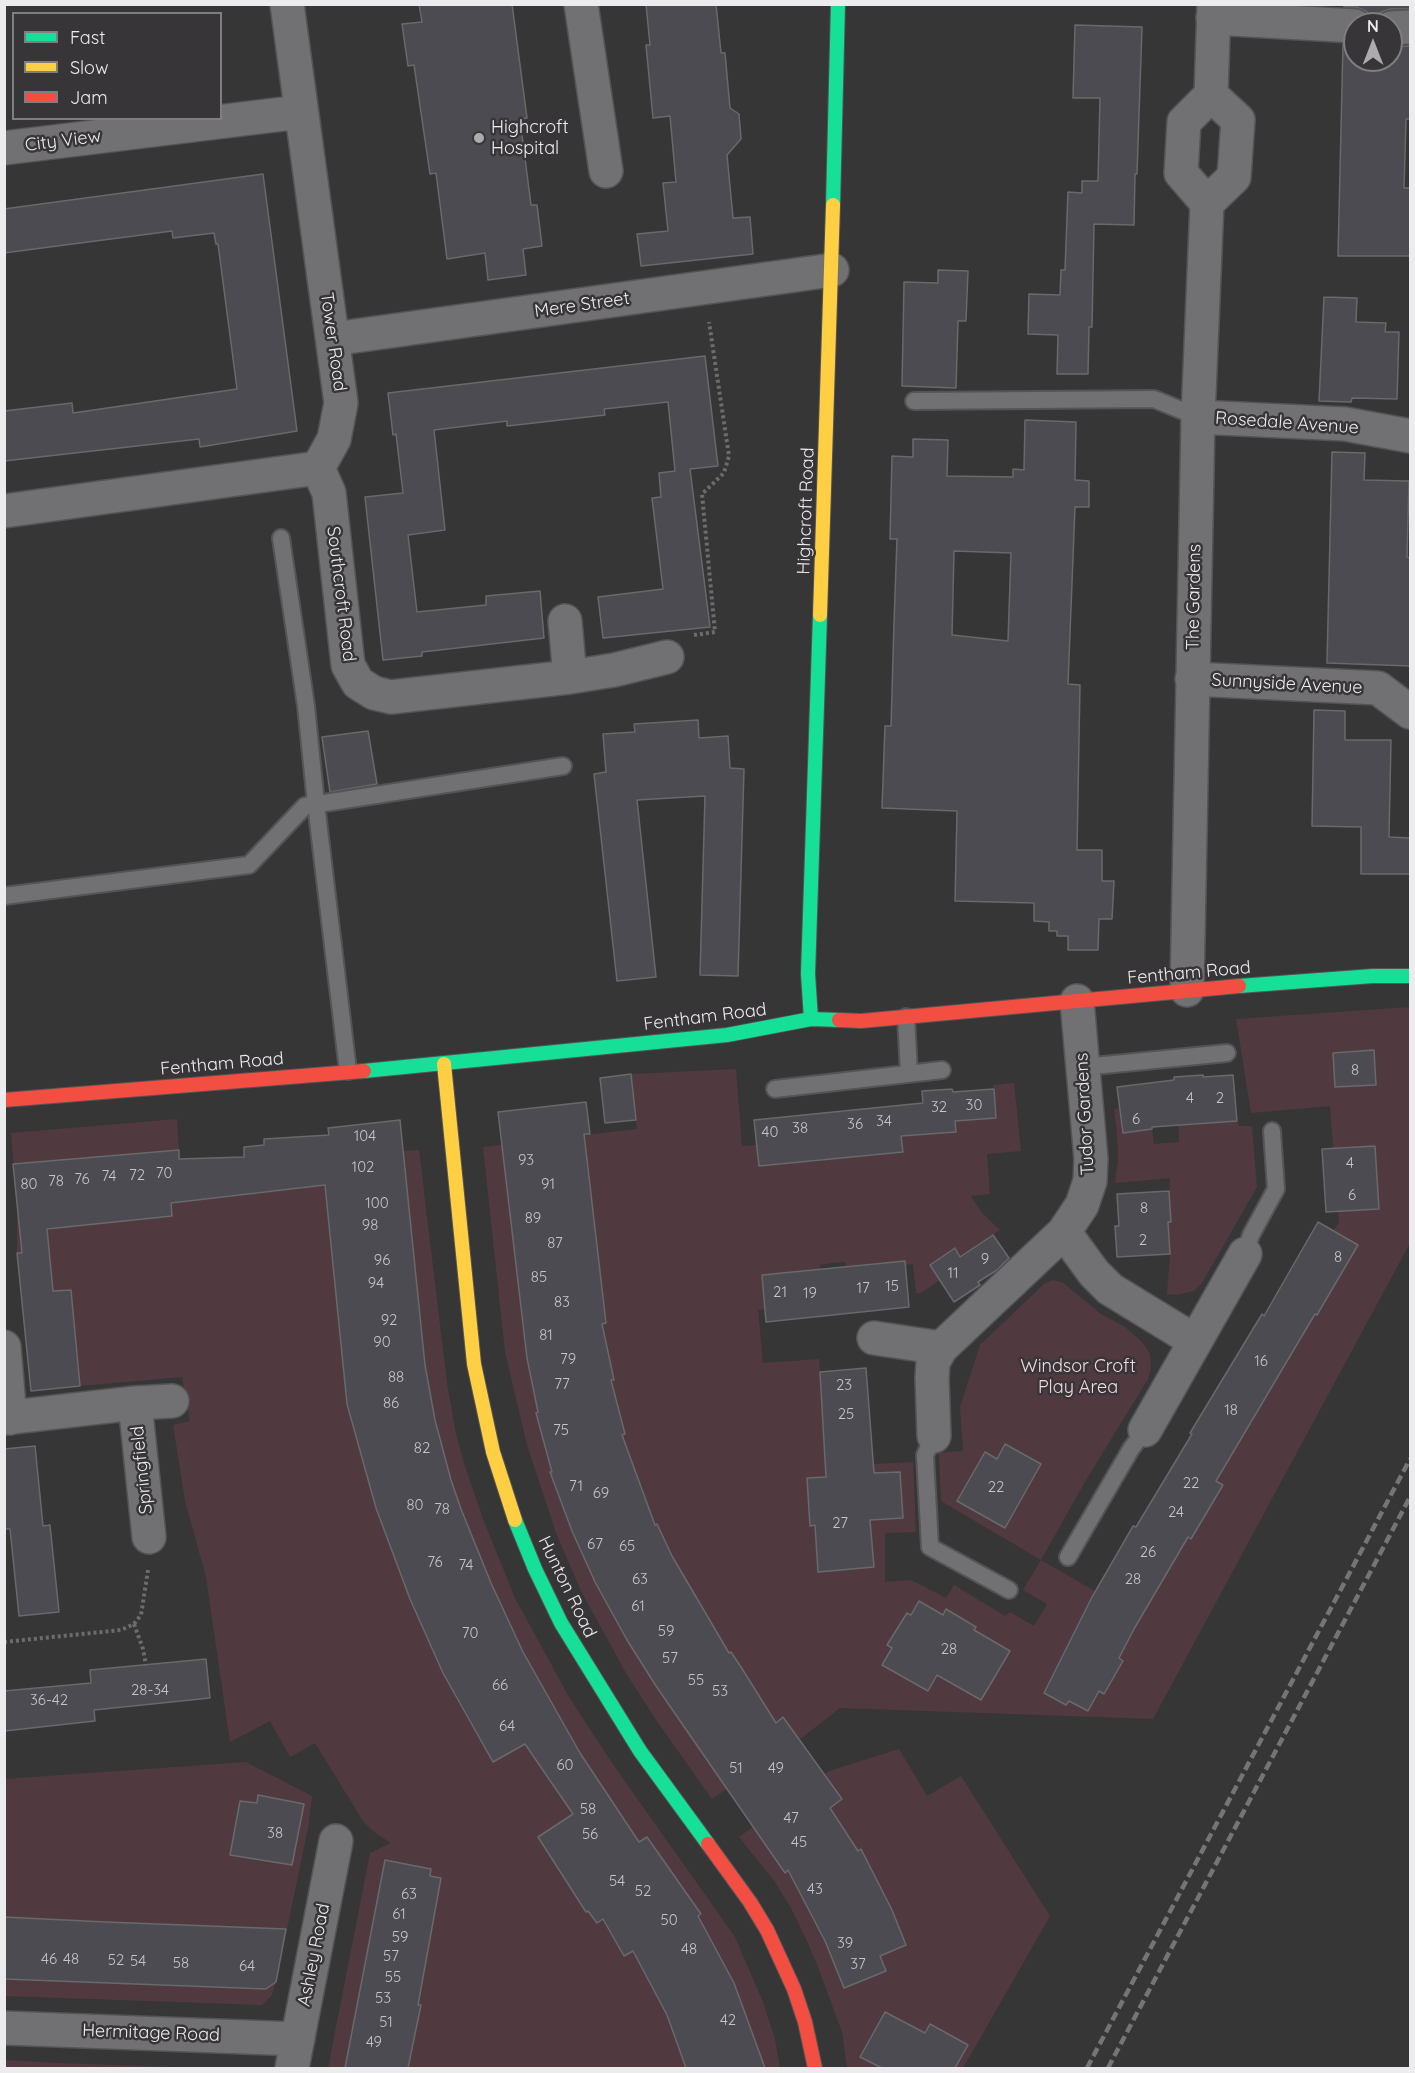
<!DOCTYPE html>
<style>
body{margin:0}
#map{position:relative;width:1415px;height:2073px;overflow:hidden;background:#373637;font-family:Quicksand,sans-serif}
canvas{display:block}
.frame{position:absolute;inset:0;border:6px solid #ecebed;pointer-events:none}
.legend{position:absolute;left:12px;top:12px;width:210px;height:108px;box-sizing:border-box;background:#373538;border:2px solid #7f7e80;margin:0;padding:8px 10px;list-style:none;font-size:18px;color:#ecebed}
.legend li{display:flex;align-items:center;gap:12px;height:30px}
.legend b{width:30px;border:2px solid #7f7e80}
.north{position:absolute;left:1343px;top:12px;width:60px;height:60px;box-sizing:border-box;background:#373538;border:2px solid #7f7e80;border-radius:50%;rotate:0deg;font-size:16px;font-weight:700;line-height:24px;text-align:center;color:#ecebed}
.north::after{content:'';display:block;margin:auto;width:21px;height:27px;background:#adacad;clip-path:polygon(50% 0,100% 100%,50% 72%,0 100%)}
</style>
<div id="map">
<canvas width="1415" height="2073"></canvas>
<div class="frame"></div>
<ul class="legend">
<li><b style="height:8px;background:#16e098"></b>Fast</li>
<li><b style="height:8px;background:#ffcf43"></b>Slow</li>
<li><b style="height:8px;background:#f24e42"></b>Jam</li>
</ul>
<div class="north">N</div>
</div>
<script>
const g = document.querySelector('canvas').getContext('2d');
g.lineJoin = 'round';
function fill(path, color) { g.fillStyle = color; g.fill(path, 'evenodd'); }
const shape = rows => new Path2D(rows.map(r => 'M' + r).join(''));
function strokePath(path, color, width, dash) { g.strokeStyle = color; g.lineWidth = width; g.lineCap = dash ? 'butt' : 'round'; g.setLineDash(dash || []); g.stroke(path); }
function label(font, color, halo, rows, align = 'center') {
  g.font = font + ' Quicksand,sans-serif'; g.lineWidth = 5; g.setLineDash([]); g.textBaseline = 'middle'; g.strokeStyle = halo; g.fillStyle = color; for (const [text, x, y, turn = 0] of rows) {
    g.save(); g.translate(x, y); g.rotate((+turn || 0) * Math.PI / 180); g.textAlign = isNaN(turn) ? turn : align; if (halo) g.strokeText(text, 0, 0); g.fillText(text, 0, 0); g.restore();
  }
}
fill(shape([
 [1410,1007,1410,1243,1153,1719,840,1708,799,1740,712,1799,658,1723,626,1673,581,1591,556,1533,527,1445,505,1352,483,1147,637,1129,631,1074,736,1069,742,1146,757,1145,759,1166,818,1161,900,1133,956,1132,955,1121,996,1118,993,1085,1014,1083,1021,1151,987,1154,990,1194,971,1196,981,1212,1000,1230,960,1257,955,1249,930,1265,940,1280,921,1293,916,1293,913,1264,905,1265,904,1261,846,1266,845,1262,832,1263,820,1265,820,1270,763,1275,765,1309,758,1310,763,1363,819,1359,824,1430,872,1464,913,1462,916,1532,885,1533,885,1582,911,1580,946,1598,954,1585,1005,1616,1010,1612,1034,1626,1047,1604,1023,1590,1041,1560,941,1501,939,1453,963,1451,960,1407,980,1345,1044,1284,1053,1280,1062,1282,1101,1314,1125,1327,1142,1342,1150,1354,1151,1368,1148,1379,1086,1480,1041,1560,1141,1618,1179,1552,1171,1527,1191,1539,1217,1481,1230,1457,1302,1338,1300,1336,1314,1314,1318,1315,1358,1245,1333,1231,1339,1223,1330,1106,1251,1113,1236,1019],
 [1119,1108,1123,1133,1152,1129,1154,1144,1179,1142,1178,1122,1237,1121,1239,1126,1252,1126,1257,1187,1202,1283,1194,1291,1177,1295,1167,1294,1170,1254,1168,1222,1171,1222,1169,1191,1170,1178,1115,1183,1118,1160,1117,1133,1114,1109],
 [177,1119,179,1150,178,1202,297,1189,403,1151,419,1150,447,1383,456,1434,464,1463,483,1519,515,1598,569,1697,612,1763,735,1937,763,2002,775,2039,780,2068,328,2068,370,1853,391,1843,374,1832,363,1821,315,1743,290,1757,270,1721,230,1742,206,1577,185,1501,173,1425,190,1421,182,1377,80,1386,71,1290,53,1291,28,1252,17,1253,17,1205,11,1133],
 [899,1749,927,1796,961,1776,1050,1916,963,2068,847,2068,842,2032,816,1962,805,1937,792,1910,775,1882,739,1837,829,1771],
 [246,1762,312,1796,308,1828,276,1982,272,1995,262,2005,5,1996,4,1779],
 [5,2060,57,2063,203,2068,5,2068]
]), '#513940');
const building = shape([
 [419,4,512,4,527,118,520,119,531,205,537,205,542,246,523,249,526,275,488,280,485,253,447,259,436,173,430,174,414,65,408,66,402,24,422,22,419,4],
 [646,4,716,4,721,53,725,53,730,108,739,114,741,139,727,155,733,218,750,217,753,254,641,266,637,234,668,231,663,183,676,182,670,116,653,118,646,45,650,45,646,4],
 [1344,4,1410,4,1410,9,1390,9,1381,12,1375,19,1373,24,1371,17,1366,11,1356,7,1344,7,1344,4],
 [1075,25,1142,27,1137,174,1135,174,1134,225,1094,224,1092,327,1089,327,1088,374,1057,374,1058,335,1028,334,1029,294,1060,295,1061,270,1065,270,1068,192,1082,193,1082,181,1098,181,1100,98,1073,98,1075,25],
 [1343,44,1355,45,1355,60,1391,60,1391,47,1410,46,1410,119,1406,119,1404,188,1410,188,1410,256,1338,256,1343,44],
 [263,174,297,431,200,447,199,439,4,461,4,411,72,403,73,413,237,389,218,244,216,244,214,233,173,238,172,231,4,253,4,209,263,174],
 [938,270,968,271,966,321,958,321,956,388,902,386,904,282,938,283,938,270],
 [1324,297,1357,298,1356,322,1386,323,1385,332,1399,332,1397,399,1352,398,1351,402,1319,401,1324,297],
 [705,356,718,466,690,469,710,627,603,638,598,597,663,589,652,498,661,497,659,473,675,471,668,402,604,409,605,415,507,426,507,421,434,430,445,530,408,535,417,612,486,605,486,596,540,591,544,638,422,652,422,656,383,660,365,497,403,493,396,434,393,435,388,393,705,356],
 [1025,420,1076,422,1075,480,1089,481,1089,507,1075,507,1068,684,1080,685,1077,850,1102,850,1102,881,1114,881,1112,919,1099,919,1098,950,1068,950,1068,936,1057,936,1057,931,1049,931,1049,922,1034,921,1034,903,955,901,957,811,882,808,885,726,891,726,894,623,897,539,890,539,892,456,913,457,913,439,948,440,947,476,1013,477,1013,469,1024,470,1025,420],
 [954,551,1011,553,1008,641,952,635,954,551],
 [1332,452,1365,453,1364,480,1409,481,1407,557,1410,558,1410,666,1327,663,1332,452],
 [1314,710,1345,711,1345,740,1391,740,1389,837,1410,838,1410,874,1361,874,1361,827,1312,826,1314,710],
 [698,720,699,738,728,736,730,768,744,769,738,976,700,975,705,796,637,800,656,977,617,981,594,774,606,772,603,734,635,732,634,724,698,720],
 [368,731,377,784,330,792,322,737,368,731],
 [1374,1050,1376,1085,1335,1087,1333,1053,1374,1050],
 [631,1074,636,1120,605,1123,600,1078,631,1074],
 [1203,1075,1203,1077,1233,1075,1237,1121,1152,1127,1152,1129,1123,1133,1117,1087,1174,1080,1174,1077,1203,1075],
 [952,1089,953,1092,994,1089,996,1118,955,1121,956,1132,901,1136,903,1152,759,1166,754,1120,923,1103,922,1091,952,1089],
 [586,1102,590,1134,584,1134,606,1323,602,1324,614,1380,611,1380,625,1434,622,1435,655,1525,657,1524,672,1556,729,1653,731,1652,741,1667,776,1723,783,1717,842,1799,830,1808,858,1851,861,1849,892,1910,906,1945,880,1956,886,1971,844,1988,825,1941,788,1870,785,1873,656,1686,627,1640,595,1582,572,1531,550,1472,552,1472,536,1413,538,1412,527,1358,498,1112,586,1102],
 [400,1120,425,1365,435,1420,451,1480,461,1509,491,1583,523,1652,580,1753,639,1842,647,1837,701,1914,698,1916,734,1983,765,2068,686,2068,667,2015,633,1951,624,1956,603,1919,597,1923,588,1911,586,1912,538,1837,573,1814,525,1744,493,1762,443,1673,410,1599,376,1508,347,1404,325,1185,171,1203,172,1216,47,1229,53,1291,71,1290,80,1386,31,1391,17,1253,22,1253,13,1164,179,1150,179,1159,244,1157,244,1147,264,1145,264,1139,329,1135,328,1128,400,1120],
 [1375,1146,1379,1209,1326,1212,1322,1149,1375,1146],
 [1169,1191,1171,1222,1168,1222,1170,1254,1117,1257,1115,1226,1119,1226,1117,1194,1169,1191],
 [1318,1222,1358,1245,1317,1315,1315,1314,1216,1481,1223,1485,1191,1539,1188,1537,1134,1629,1119,1658,1123,1661,1104,1694,1099,1691,1088,1711,1069,1701,1066,1705,1044,1693,1092,1597,1133,1526,1136,1527,1192,1434,1190,1433,1262,1314,1264,1316,1318,1222],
 [993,1235,1009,1258,997,1270,978,1282,980,1285,954,1302,930,1265,955,1248,960,1257,993,1235],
 [905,1261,909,1307,766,1322,762,1275,905,1261],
 [866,1368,874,1473,900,1472,903,1518,870,1520,874,1567,818,1572,815,1525,810,1526,807,1478,826,1477,820,1372,866,1368],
 [1005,1444,1041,1464,1005,1528,957,1501,985,1452,997,1459,1005,1444],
 [35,1446,43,1526,50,1525,59,1612,19,1616,10,1529,4,1529,4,1449,35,1446],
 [919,1601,943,1615,946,1609,976,1627,974,1630,1010,1651,981,1700,937,1675,928,1691,882,1665,892,1648,887,1645,907,1613,911,1615,919,1601],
 [206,1659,210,1698,94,1710,95,1721,4,1731,4,1691,91,1683,90,1670,206,1659],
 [258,1795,304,1804,292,1865,230,1855,240,1801,257,1803,258,1795],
 [385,1860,431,1869,430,1876,441,1878,418,2005,421,2005,408,2068,345,2068,385,1860],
 [4,1917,106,1922,286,1929,276,1982,266,1989,4,1979,4,1917],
 [885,2012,925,2033,930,2024,968,2045,955,2068,882,2068,860,2057,885,2012]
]);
fill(building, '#4c4b52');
strokePath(building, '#69696a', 1.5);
const lane = shape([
 [914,401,1154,399,1198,417],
 [281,538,306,706,316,804,348,1071],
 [4,896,249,865,305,806,563,766],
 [906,1017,909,1073],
 [1083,1067,1227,1053],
 [775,1089,942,1070],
 [1245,1254,1251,1235,1276,1189,1272,1131],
 [934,1436,925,1455,930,1547,1009,1590],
 [1068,1557,1131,1449,1145,1430]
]);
const street = shape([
 [581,4,606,171],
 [1213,18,1355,26],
 [1391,28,1410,27],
 [4,148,300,112],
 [1207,203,1234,177,1238,120,1211,95],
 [333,339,832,270],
 [1198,417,1345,424,1410,436],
 [318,468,329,493,348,665,358,683,374,693,391,697,570,677,614,670,667,657],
 [4,511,318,468,334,439,341,403,287,4],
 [565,621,570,677],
 [1192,679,1378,688,1410,712],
 [1187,990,1198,417,1207,203,1181,173,1184,122,1211,95,1214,4],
 [1064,1232,1094,1273,1110,1289,1195,1341],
 [874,1338,941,1348],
 [4,1347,10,1418],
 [135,1403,149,1537],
 [4,1418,135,1403,172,1401],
 [1145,1430,1245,1254],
 [934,1436,932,1378,933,1362,941,1348,1064,1232,1082,1205,1090,1181,1091,1159,1077,1001],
 [4,2028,298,2039],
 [292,2068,336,1841]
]);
const fast = shape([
 [833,205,838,4],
 [1239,986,1373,976,1410,976],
 [811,1019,808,974,820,615],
 [364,1071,727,1035,811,1019,839,1020],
 [515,1520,535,1569,561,1623,640,1751,708,1844]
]);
const slow = shape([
 [820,615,833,205],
 [444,1064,474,1364,493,1452,515,1520]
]);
const jam = shape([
 [839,1020,861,1021,1239,986],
 [4,1100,364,1071],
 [708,1844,750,1902,767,1930,794,1989,805,2022,815,2068]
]);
strokePath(lane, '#545355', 20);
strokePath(street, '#545355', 36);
strokePath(fast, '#545355', 16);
strokePath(slow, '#545355', 16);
strokePath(jam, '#545355', 16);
strokePath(shape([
 [694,635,715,632,702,494,724,473,729,456,709,322],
 [134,1624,143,1649,146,1665],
 [4,1642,121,1630,134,1624,141,1615,148,1570]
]), '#6c6c6d', 4, [3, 3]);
strokePath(lane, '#717072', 16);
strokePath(street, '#717072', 33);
strokePath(fast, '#16e098', 14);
strokePath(slow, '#ffcf43', 14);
strokePath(jam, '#f24e42', 14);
strokePath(shape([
 [1087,2068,1410,1459],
 [1108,2068,1410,1497]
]), '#757476', 4.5, [9, 4.5]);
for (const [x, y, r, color] of [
 [479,138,6,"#adacad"]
]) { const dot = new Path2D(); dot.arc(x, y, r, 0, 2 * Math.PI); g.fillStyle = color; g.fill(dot); strokePath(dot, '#373538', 2); }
label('15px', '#c4c3c6', null, [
 ["8",1355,1070],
 ["4",1190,1098],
 ["2",1220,1098],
 ["30",974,1105],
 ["32",939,1107],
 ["6",1136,1119],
 ["34",884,1121],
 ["36",855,1124],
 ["38",800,1128],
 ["40",770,1132],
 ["104",365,1136],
 ["93",526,1160],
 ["4",1350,1163],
 ["102",363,1167],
 ["70",164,1173],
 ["72",137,1175],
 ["74",109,1176],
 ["76",82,1179],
 ["78",56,1181],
 ["80",29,1184],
 ["91",548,1184],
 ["6",1352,1195],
 ["100",377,1203],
 ["8",1144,1208],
 ["89",533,1218],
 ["98",370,1225],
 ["2",1143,1240],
 ["87",555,1243],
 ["8",1338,1257],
 ["9",985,1259],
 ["96",382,1260],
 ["11",953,1273],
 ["85",539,1277],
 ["94",376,1283],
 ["15",892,1286],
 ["17",863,1288],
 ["21",780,1292],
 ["19",810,1293],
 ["83",562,1302],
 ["92",389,1320],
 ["81",546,1335],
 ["90",382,1342],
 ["79",568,1359],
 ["16",1261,1361],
 ["88",396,1377],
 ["77",562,1384],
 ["23",844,1385],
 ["86",391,1403],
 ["18",1231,1410],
 ["25",846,1414],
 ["75",561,1430],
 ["82",422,1448],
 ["22",1191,1483],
 ["71",576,1486],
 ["22",996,1487],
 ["69",601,1493],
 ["80",415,1505],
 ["78",442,1509],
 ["24",1176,1512],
 ["27",840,1523],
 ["67",595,1544],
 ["65",627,1546],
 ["26",1148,1552],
 ["76",435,1562],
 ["74",466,1565],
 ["63",640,1579],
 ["28",1133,1579],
 ["61",638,1606],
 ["59",666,1631],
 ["70",470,1633],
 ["28",949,1649],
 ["57",670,1658],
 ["55",696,1680],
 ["66",500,1685],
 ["28-34",150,1690],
 ["53",720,1691],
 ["36-42",49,1700],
 ["64",507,1726],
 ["60",565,1765],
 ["51",736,1768],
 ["49",776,1768],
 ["58",588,1809],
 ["47",791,1818],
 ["38",275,1833],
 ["56",590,1834],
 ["45",799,1842],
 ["54",617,1881],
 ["43",815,1889],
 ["52",643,1891],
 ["63",409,1894],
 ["61",399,1914],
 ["50",669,1920],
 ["59",400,1937],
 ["39",845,1943],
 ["48",689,1949],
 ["57",391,1956],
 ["46",49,1959],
 ["48",71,1959],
 ["52",116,1960],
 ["54",138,1961],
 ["58",181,1963],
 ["37",858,1964],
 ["64",247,1966],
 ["55",393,1977],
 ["53",383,1998],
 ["42",728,2020],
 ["51",386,2022],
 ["49",374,2042]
]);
label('18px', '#ecebed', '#373538', [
 ["Highcroft",491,128],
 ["Hospital",491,149]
], 'left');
label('18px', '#ecebed', '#373538', [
 ["City View",63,141,-7],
 ["Mere Street",582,305,-8],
 ["Tower Road",333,342,82],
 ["Rosedale Avenue",1287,423,4],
 ["Highcroft Road",806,511,-88],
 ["Southcroft Road",341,594,83],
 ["The Gardens",1194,597,-89],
 ["Sunnyside Avenue",1287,684,3],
 ["Fentham Road",1189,973,-5],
 ["Fentham Road",705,1017,-7],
 ["Fentham Road",222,1064,-5],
 ["Tudor Gardens",1085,1114,-93],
 ["Springfield",142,1470,-96],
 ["Hunton Road",567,1587,64],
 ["Ashley Road",314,1955,-79],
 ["Hermitage Road",151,2033,2]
]);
label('18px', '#f5d7df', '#373538', [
 ["Windsor Croft",1078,1367],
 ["Play Area",1078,1388]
]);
</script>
